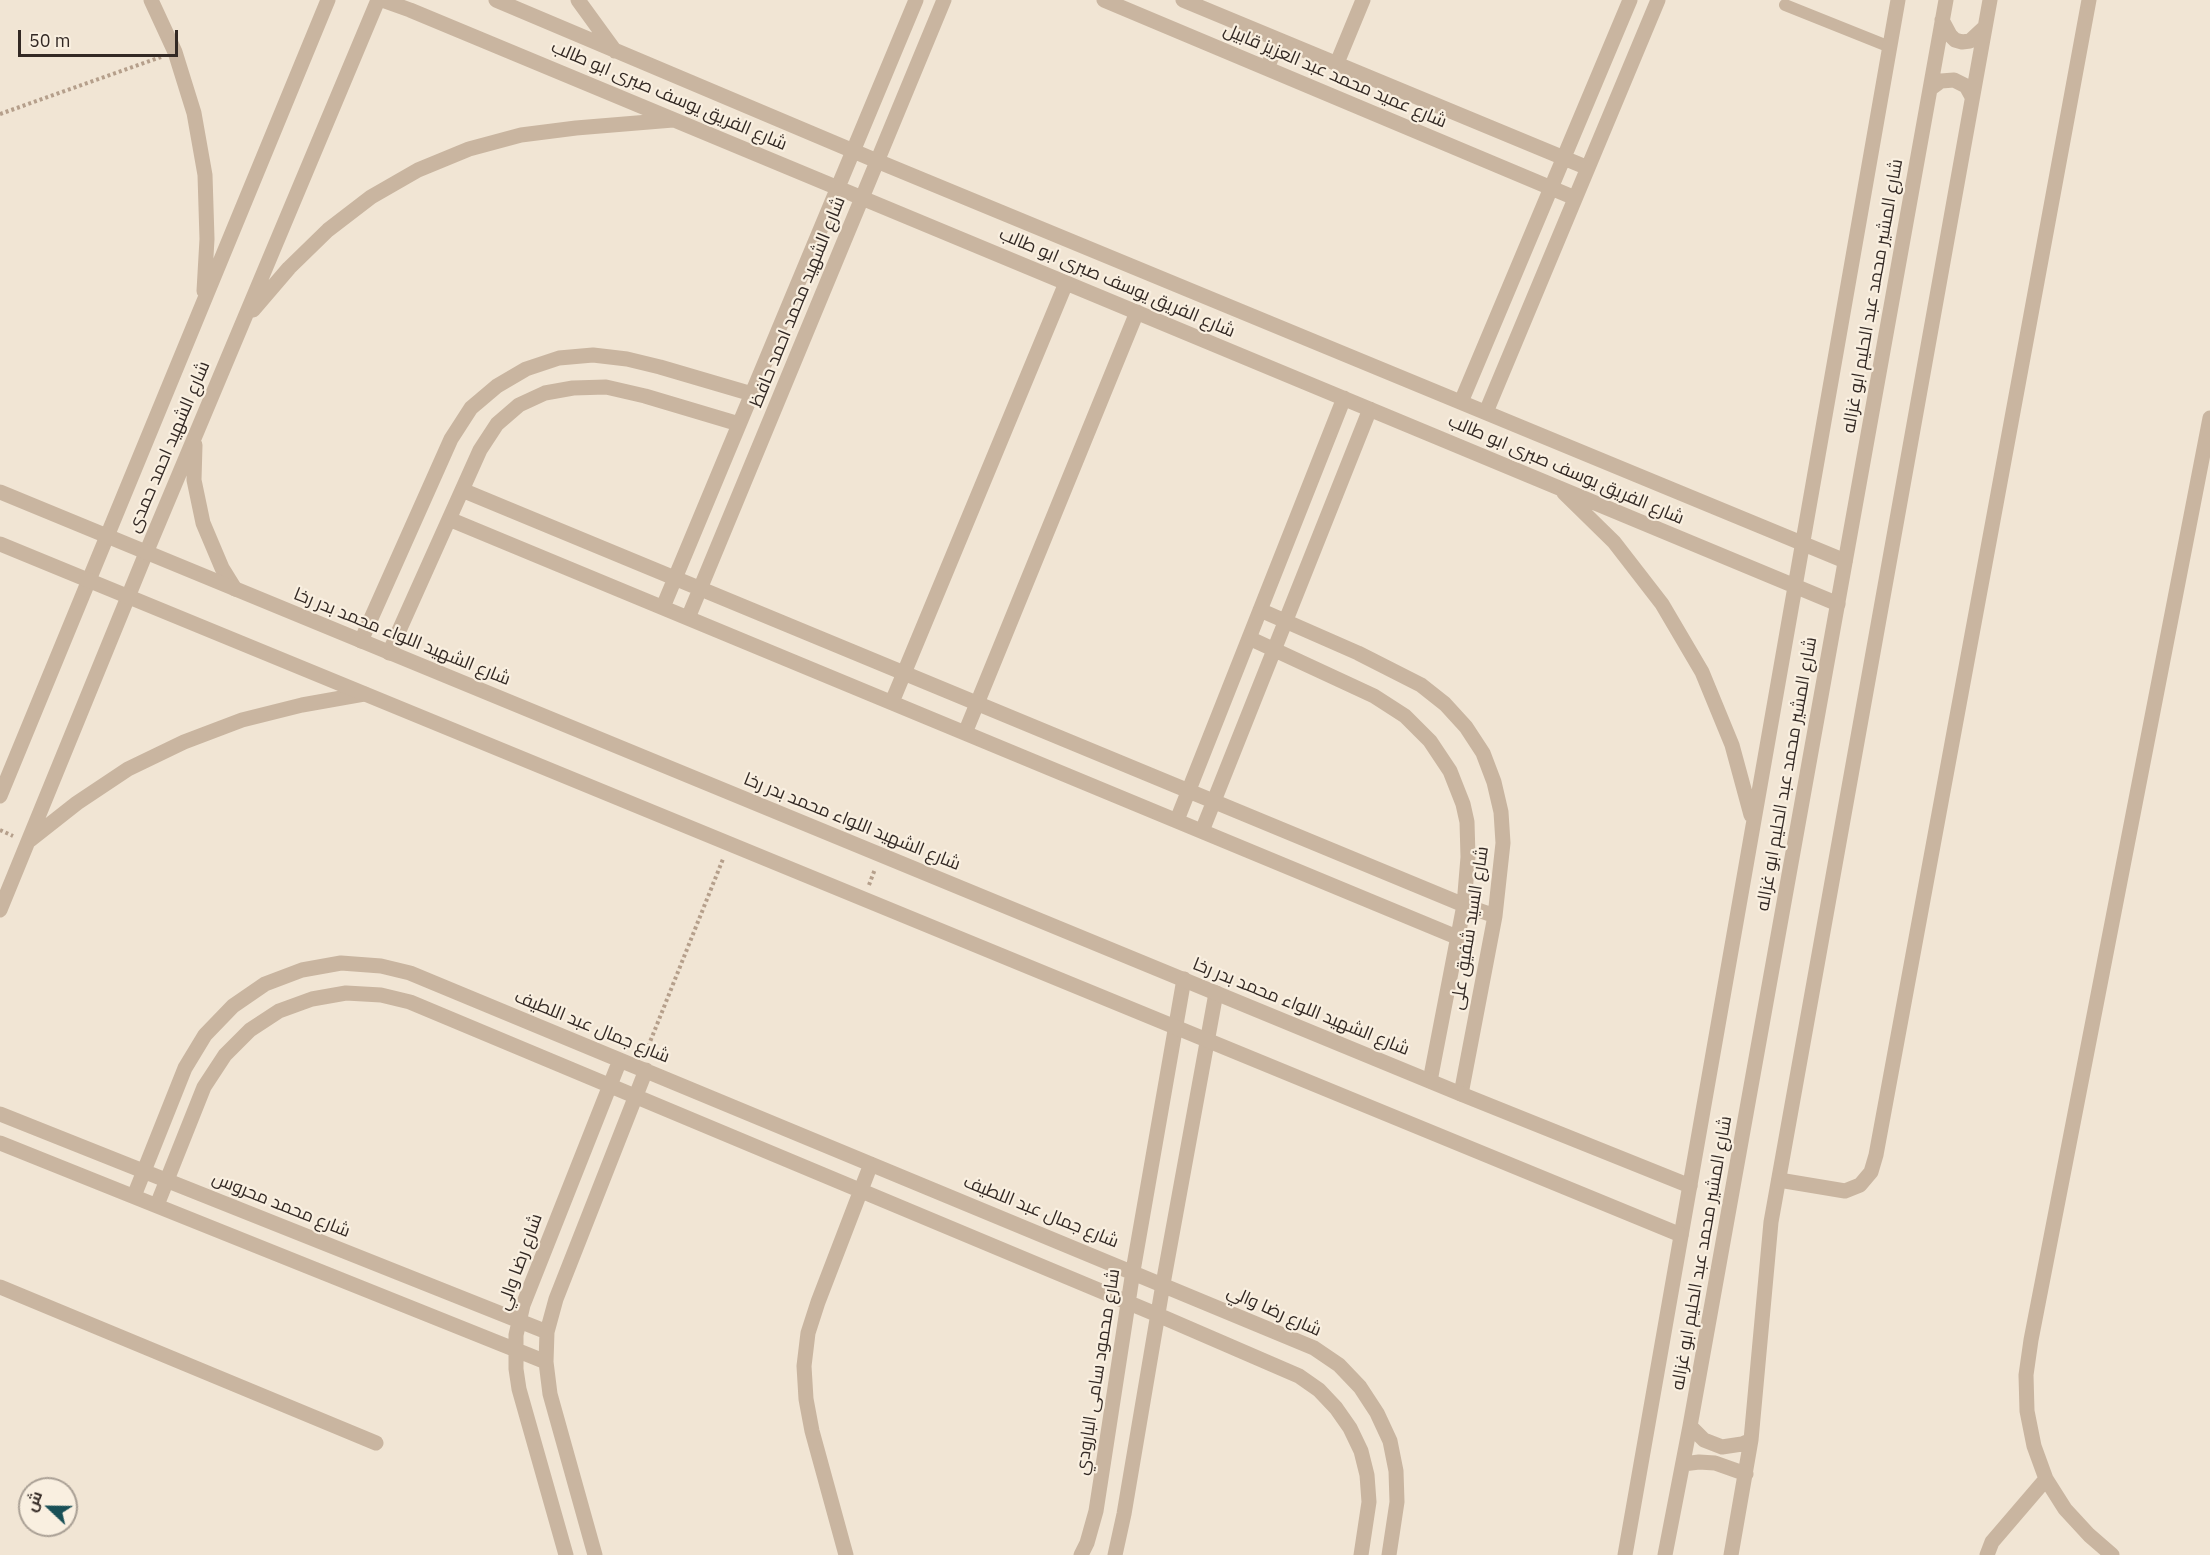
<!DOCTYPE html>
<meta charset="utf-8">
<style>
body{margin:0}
#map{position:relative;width:2210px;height:1555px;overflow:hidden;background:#f1e5d4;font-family:"IBM Plex Sans",Cairo,sans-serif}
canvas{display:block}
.north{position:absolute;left:18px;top:1477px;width:60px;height:60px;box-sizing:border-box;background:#f9efe0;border:2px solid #aaa095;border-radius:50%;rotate:292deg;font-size:16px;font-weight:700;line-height:24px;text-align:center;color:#332924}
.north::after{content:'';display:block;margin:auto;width:21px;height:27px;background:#184f56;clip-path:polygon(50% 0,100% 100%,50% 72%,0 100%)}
.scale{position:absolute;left:18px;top:30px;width:160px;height:27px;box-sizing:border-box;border:3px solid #332924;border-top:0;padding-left:8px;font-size:18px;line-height:21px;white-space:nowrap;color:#332924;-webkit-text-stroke:4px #f9efe0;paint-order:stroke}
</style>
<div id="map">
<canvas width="2210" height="1555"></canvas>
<div class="north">ش</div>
<div class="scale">50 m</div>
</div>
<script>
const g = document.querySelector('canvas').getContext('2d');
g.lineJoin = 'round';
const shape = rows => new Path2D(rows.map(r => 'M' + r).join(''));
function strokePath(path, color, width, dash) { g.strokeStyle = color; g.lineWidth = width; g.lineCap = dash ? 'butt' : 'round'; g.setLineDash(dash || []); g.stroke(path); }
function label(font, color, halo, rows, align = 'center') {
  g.font = font + ' "IBM Plex Sans",Cairo,sans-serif'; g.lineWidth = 4.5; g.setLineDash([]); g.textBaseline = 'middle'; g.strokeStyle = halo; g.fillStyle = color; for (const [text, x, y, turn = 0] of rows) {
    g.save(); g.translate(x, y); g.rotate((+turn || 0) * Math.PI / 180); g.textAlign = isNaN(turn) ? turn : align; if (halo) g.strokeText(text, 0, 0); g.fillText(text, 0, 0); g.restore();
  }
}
strokePath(shape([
 [0,114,161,57],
 [0,830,13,836],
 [869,885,875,869],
 [646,1052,723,859]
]), '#b59f8b', 4, [3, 3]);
strokePath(shape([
 [1785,5,1890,47]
]), '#c9b5a0', 12);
strokePath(shape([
 [151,0,175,52,194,113,205,175,207,239,204,291],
 [382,0,410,10,1838,604],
 [496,0,877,161,1845,561],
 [578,0,615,51],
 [1104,0,1575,198],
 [1183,0,1588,168],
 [1337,63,1363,0],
 [1267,68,1279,40],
 [253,310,289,268,328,230,371,197,418,170,469,149,521,135,576,128,673,120],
 [1461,402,1630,0],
 [1486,412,1658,0],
 [195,445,194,480,203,523,222,568,235,589],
 [462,490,1464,905,1495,916],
 [1564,493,1614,542,1662,604,1702,672,1732,745,1751,815],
 [449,519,1459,938],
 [663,607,916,0],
 [1260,610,1358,653,1421,685,1445,704,1466,727,1483,753,1494,782,1501,812,1503,843,1495,916,1461,1094],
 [688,618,944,0],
 [1249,638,1374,696,1405,716,1430,741,1450,771,1463,804,1467,822,1468,857,1464,905,1430,1081],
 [361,641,451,439,471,408,497,386,526,369,559,358,593,355,627,359,660,367,752,394],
 [389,653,480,450,497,424,519,405,545,393,573,388,606,387,645,396,739,424],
 [892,702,1066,283],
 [965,733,1137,312],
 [0,796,328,0],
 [1177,820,1344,398],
 [1202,831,1370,409],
 [30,840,77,803,128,769,184,742,242,720,302,705,364,694],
 [0,910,146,553,378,0],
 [0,1114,547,1332],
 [0,1143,546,1362],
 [1779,1180,1845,1191,1860,1185,1871,1172,1876,1155,2089,0],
 [134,1196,185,1068,205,1035,233,1006,265,984,302,970,341,963,381,966,410,973,1314,1348,1339,1365,1360,1387,1377,1413,1390,1441,1396,1471,1397,1502,1389,1555],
 [157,1205,204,1087,225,1055,250,1030,279,1011,312,999,346,993,381,995,410,1002,1158,1315,1299,1376,1319,1390,1336,1408,1350,1428,1361,1451,1367,1475,1369,1502,1361,1555],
 [0,1287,376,1443],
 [566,1555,519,1389,516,1369,516,1335,523,1305,620,1060],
 [595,1555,550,1394,546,1362,547,1332,556,1299,646,1070],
 [846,1555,812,1431,806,1399,804,1366,808,1333,818,1302,871,1164],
 [1081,1555,1087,1543,1096,1511,1133,1271,1184,979],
 [1115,1555,1124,1514,1163,1284,1216,993],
 [1625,1555,1898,0],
 [1987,1555,1992,1542,2046,1479],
 [2112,1555,2089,1535,2065,1509,2046,1479,2034,1446,2027,1411,2026,1375,2031,1340,2210,418]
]), '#c9b5a0', 15);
strokePath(shape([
 [1942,20,1950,35,1955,40,1962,42,1970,41,1985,27],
 [1930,89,1941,81,1954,80,1966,86,1972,97],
 [0,492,1461,1094,1690,1186],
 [0,544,1681,1235],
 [1690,1426,1704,1440,1722,1447,1742,1444,1751,1440],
 [1683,1464,1699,1462,1715,1463,1746,1474],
 [1665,1555,1690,1426,1946,0],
 [1731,1555,1751,1440,1771,1222,1990,0]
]), '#c9b5a0', 15);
label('18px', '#332924', '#f9efe0', [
 ["شارع عميد محمد عبد العزيز قابيل",1335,76,23],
 ["شارع الفريق يوسف صبرى ابو طالب",669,96,23],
 ["شارع الفريق يوسف صبرى ابو طالب",1117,283,23],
 ["شارع المشير محمد عبد الحليم ابو غزاله",1873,296,-80],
 ["شارع الشهيد محمد احمد حافظ",798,302,-68],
 ["شارع الشهيد احمد حمدى",169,447,-67],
 ["شارع الفريق يوسف صبرى ابو طالب",1566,470,23],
 ["شارع الشهيد اللواء محمد بدر رخا",402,637,22],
 ["شارع المشير محمد عبد الحليم ابو غزاله",1787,774,-80],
 ["شارع الشهيد اللواء محمد بدر رخا",852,822,22],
 ["شارع السيد شفيق على",1470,928,-81],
 ["شارع الشهيد اللواء محمد بدر رخا",1301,1007,22],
 ["شارع جمال عبد اللطيف",592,1027,22],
 ["شارع محمد محروس",281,1205,22],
 ["شارع جمال عبد اللطيف",1041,1212,22],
 ["شارع المشير محمد عبد الحليم ابو غزاله",1702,1253,-80],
 ["شارع رضا والي",520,1262,-70],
 ["شارع رضا والي",1274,1311,24],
 ["شارع محمود سامى البارودي",1098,1372,-81]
]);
</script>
